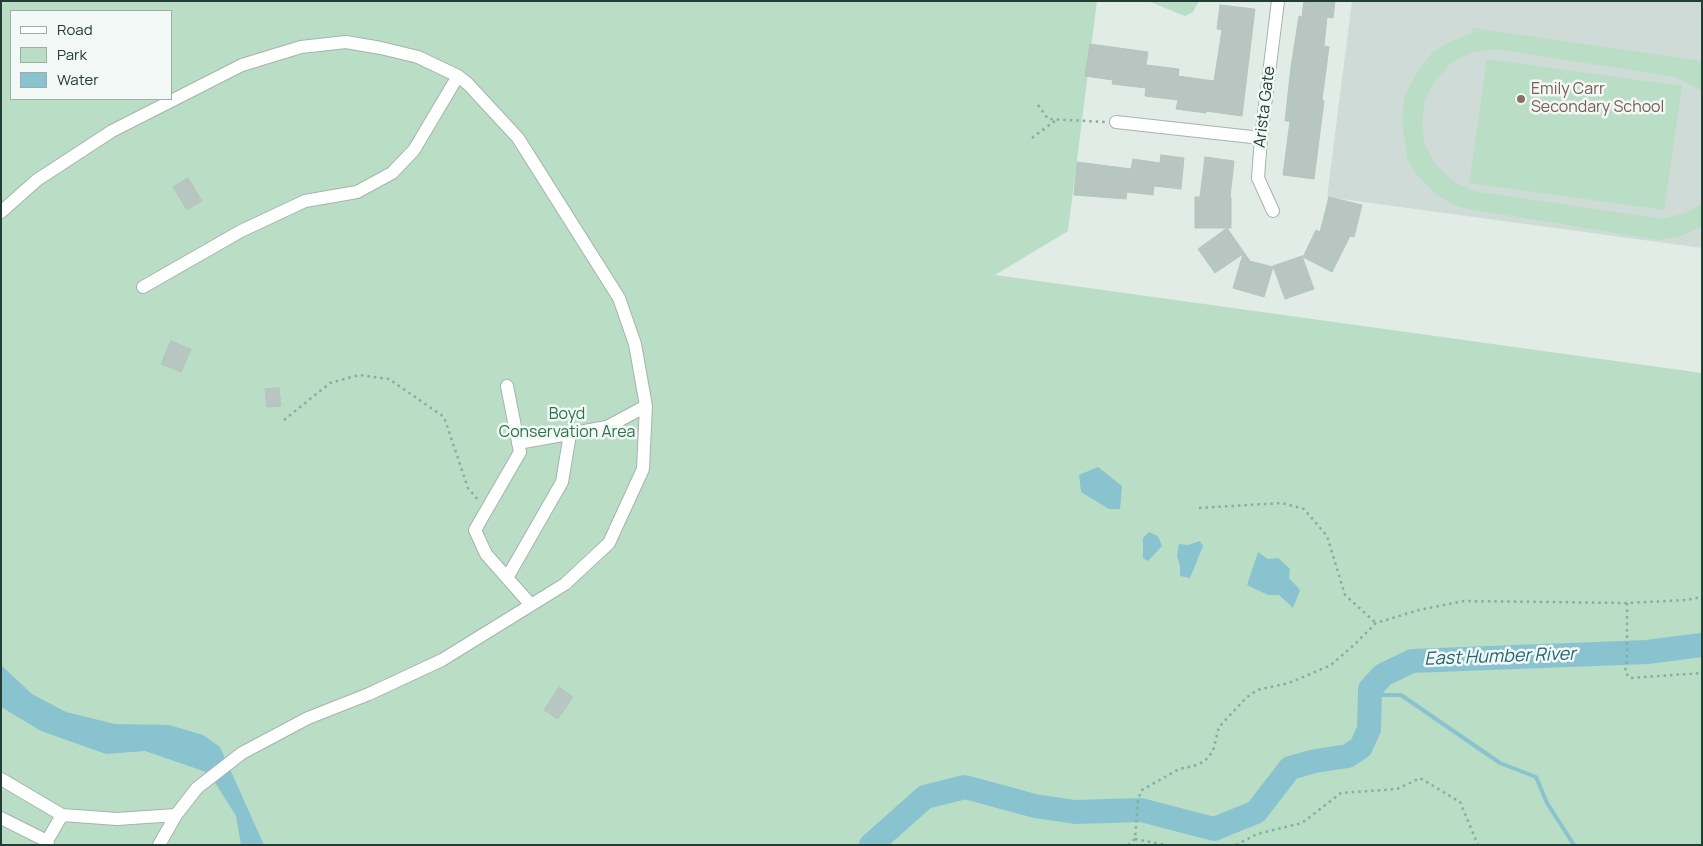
<!DOCTYPE html>
<style>
body{margin:0}
#map{position:relative;width:1703px;height:846px;overflow:hidden;background:#e1ece7;font-family:Manrope,sans-serif}
canvas{display:block}
.frame{position:absolute;inset:0;border:2px solid #223c36;pointer-events:none}
.legend{position:absolute;left:10px;top:10px;width:162px;height:90px;box-sizing:border-box;background:#f2f8f5;border:1px solid #9fada9;margin:0;padding:6px 9px;list-style:none;font-size:15px;color:#223c36}
.legend li{display:flex;align-items:center;gap:10px;height:25px}
.legend b{width:25px;border:1px solid #9fada9}
</style>
<div id="map">
<canvas width="1703" height="846"></canvas>
<div class="frame"></div>
<ul class="legend">
<li><b style="height:6px;background:#fff"></b>Road</li>
<li><b style="height:14px;background:#baddc5"></b>Park</li>
<li><b style="height:14px;background:#8ac3d0"></b>Water</li>
</ul>
</div>
<script>
const g = document.querySelector('canvas').getContext('2d');
g.lineJoin = 'round';
function fill(path, color) { g.fillStyle = color; g.fill(path, 'evenodd'); }
const shape = rows => new Path2D(rows.map(r => 'M' + r).join(''));
function strokePath(path, color, width, dash) { g.strokeStyle = color; g.lineWidth = width; g.lineCap = dash ? 'butt' : 'round'; g.setLineDash(dash || []); g.stroke(path); }
function label(font, color, halo, rows, align = 'center') {
  g.font = font + ' Manrope,sans-serif'; g.lineWidth = 5; g.setLineDash([]); g.textBaseline = 'middle'; g.strokeStyle = halo; g.fillStyle = color; for (const [text, x, y, turn = 0] of rows) {
    g.save(); g.translate(x, y); g.rotate((+turn || 0) * Math.PI / 180); g.textAlign = isNaN(turn) ? turn : align; if (halo) g.strokeText(text, 0, 0); g.fillText(text, 0, 0); g.restore();
  }
}
fill(shape([
 [1352,1,1702,1,1702,248,1327,197]
]), '#cfdbd6');
fill(shape([
 [1,1,1009,1,1008,14,1009,1,1097,1,1068,231,995,275,1702,373,1702,845,1,845],
 [11,11,171,11,171,99,11,99],
 [1148,1,1199,1,1193,12,1185,16],
 [1473,28,1702,61,1702,91,1675,77,1496,49,1473,52,1452,62,1436,79,1425,99,1422,122,1425,145,1436,165,1453,181,1473,191,1663,219,1686,213,1702,203,1702,227,1681,236,1659,240,1468,209,1452,204,1437,195,1417,175,1407,159,1402,119,1405,95,1419,69,1433,52,1451,41,1473,33],
 [1487,59,1682,86,1664,210,1469,183]
]), '#baddc5');
fill(shape([
 [1098,467,1122,486,1120,509,1109,509,1081,492,1079,475],
 [1149,532,1158,536,1162,546,1148,561,1143,558,1143,538],
 [1200,541,1203,546,1190,578,1180,576,1180,566,1177,556,1179,544,1188,545],
 [1258,552,1268,559,1278,558,1290,569,1289,578,1300,590,1293,608,1279,595,1268,595,1247,585],
 [1,665,32,694,66,712,115,724,169,725,203,735,220,747,264,845,241,845,236,816,209,773,145,751,106,754,41,731,1,707]
]), '#8ac3d0');
strokePath(shape([
 [1371,695,1401,695,1500,763,1536,777,1547,803,1574,845]
]), '#8ac3d0', 4);
strokePath(shape([
 [871,845,925,797,965,787,1035,806,1075,812,1141,810,1214,829,1256,812,1290,768,1315,761,1348,756,1361,747,1369,729,1370,689,1383,675,1412,661,1647,652,1702,645]
]), '#8ac3d0', 24);
const building = shape([
 [1304,1,1335,1,1333,18,1327,17,1324,46,1329,47,1322,100,1324,101,1314,179,1283,175,1290,121,1285,121,1291,67,1299,16,1302,17,1304,1],
 [1220,5,1255,9,1242,116,1206,111,1206,113,1176,109,1178,100,1145,96,1146,88,1112,84,1113,80,1085,76,1090,44,1148,52,1146,65,1179,69,1178,76,1214,81,1222,30,1217,29,1220,5],
 [1161,155,1184,158,1181,189,1154,186,1153,195,1127,192,1126,199,1074,195,1077,162,1131,169,1133,159,1160,163,1161,155],
 [1205,157,1234,161,1230,197,1231,197,1231,228,1195,228,1195,197,1200,197,1205,157],
 [188,178,202,201,187,210,173,187,188,178],
 [1329,197,1362,205,1354,237,1350,236,1332,272,1303,257,1316,230,1320,232,1329,197],
 [1227,228,1250,261,1273,267,1264,297,1233,288,1243,254,1215,273,1198,249,1227,228],
 [1302,256,1314,289,1285,299,1273,266,1302,256],
 [171,341,191,349,181,372,161,364,171,341],
 [279,388,281,406,267,407,265,389,279,388],
 [559,687,573,697,558,719,544,710,559,687]
]);
fill(building, '#b7c6c0');
strokePath(building, '#b4c5be', 1);
const minor = shape([
 [1116,122,1261,138],
 [1273,211,1258,178,1261,138,1278,1],
 [1,212,37,180,112,131,242,65,301,47,346,42,381,48,418,57,458,76,468,84,518,138,619,298,635,344,646,406,643,469,609,543,565,584,442,660,369,694,308,718,242,753,197,788,176,815,159,845],
 [143,287,241,231,305,201,357,192,392,173,414,150,458,76],
 [507,386,520,452,475,530,486,554,531,605],
 [518,443,607,427,646,406],
 [507,578,562,482,570,434],
 [1,779,62,815,117,819,176,815],
 [1,818,47,841,48,845],
 [47,841,62,815]
]);
strokePath(minor, '#a4b4ae', 14);
strokePath(shape([
 [1038,105,1048,119,1105,122],
 [1032,138,1056,120],
 [284,420,330,383,359,375,389,379,444,417,468,488,479,501],
 [1199,508,1282,503,1304,509,1327,536,1345,595,1376,623],
 [1627,603,1627,660,1625,672,1630,678,1702,673],
 [1135,839,1166,845],
 [1128,845,1135,839,1138,799,1142,790,1179,769,1194,766,1205,761,1213,751,1219,727,1246,698,1257,690,1289,683,1331,665,1355,644,1376,623,1419,610,1464,601,1627,603,1687,600,1702,597],
 [1236,845,1257,834,1302,823,1341,793,1397,789,1420,778,1460,802,1478,845]
]), '#82afa2', 2.5, [2.5, 4]);
strokePath(minor, '#fff', 12);
for (const [x, y, r, color] of [
 [1521,99,5,"#8d6e63"]
]) { const dot = new Path2D(); dot.arc(x, y, r, 0, 2 * Math.PI); g.fillStyle = color; g.fill(dot); strokePath(dot, '#f2f8f5', 2); }
label('16px', '#785e54', '#f2f8f5', [
 ["Emily Carr",1531,90],
 ["Secondary School",1531,108]
], 'left');
label('16px', '#223c36', '#f2f8f5', [
 ["Arista Gate",1265,107,-83]
]);
label('16px', '#2c724a', '#f2f8f5', [
 ["Boyd",567,415],
 ["Conservation Area",567,433]
]);
label('italic 18px', '#1d6577', '#f2f8f5', [
 ["East Humber River",1500,657,-2]
]);
</script>
